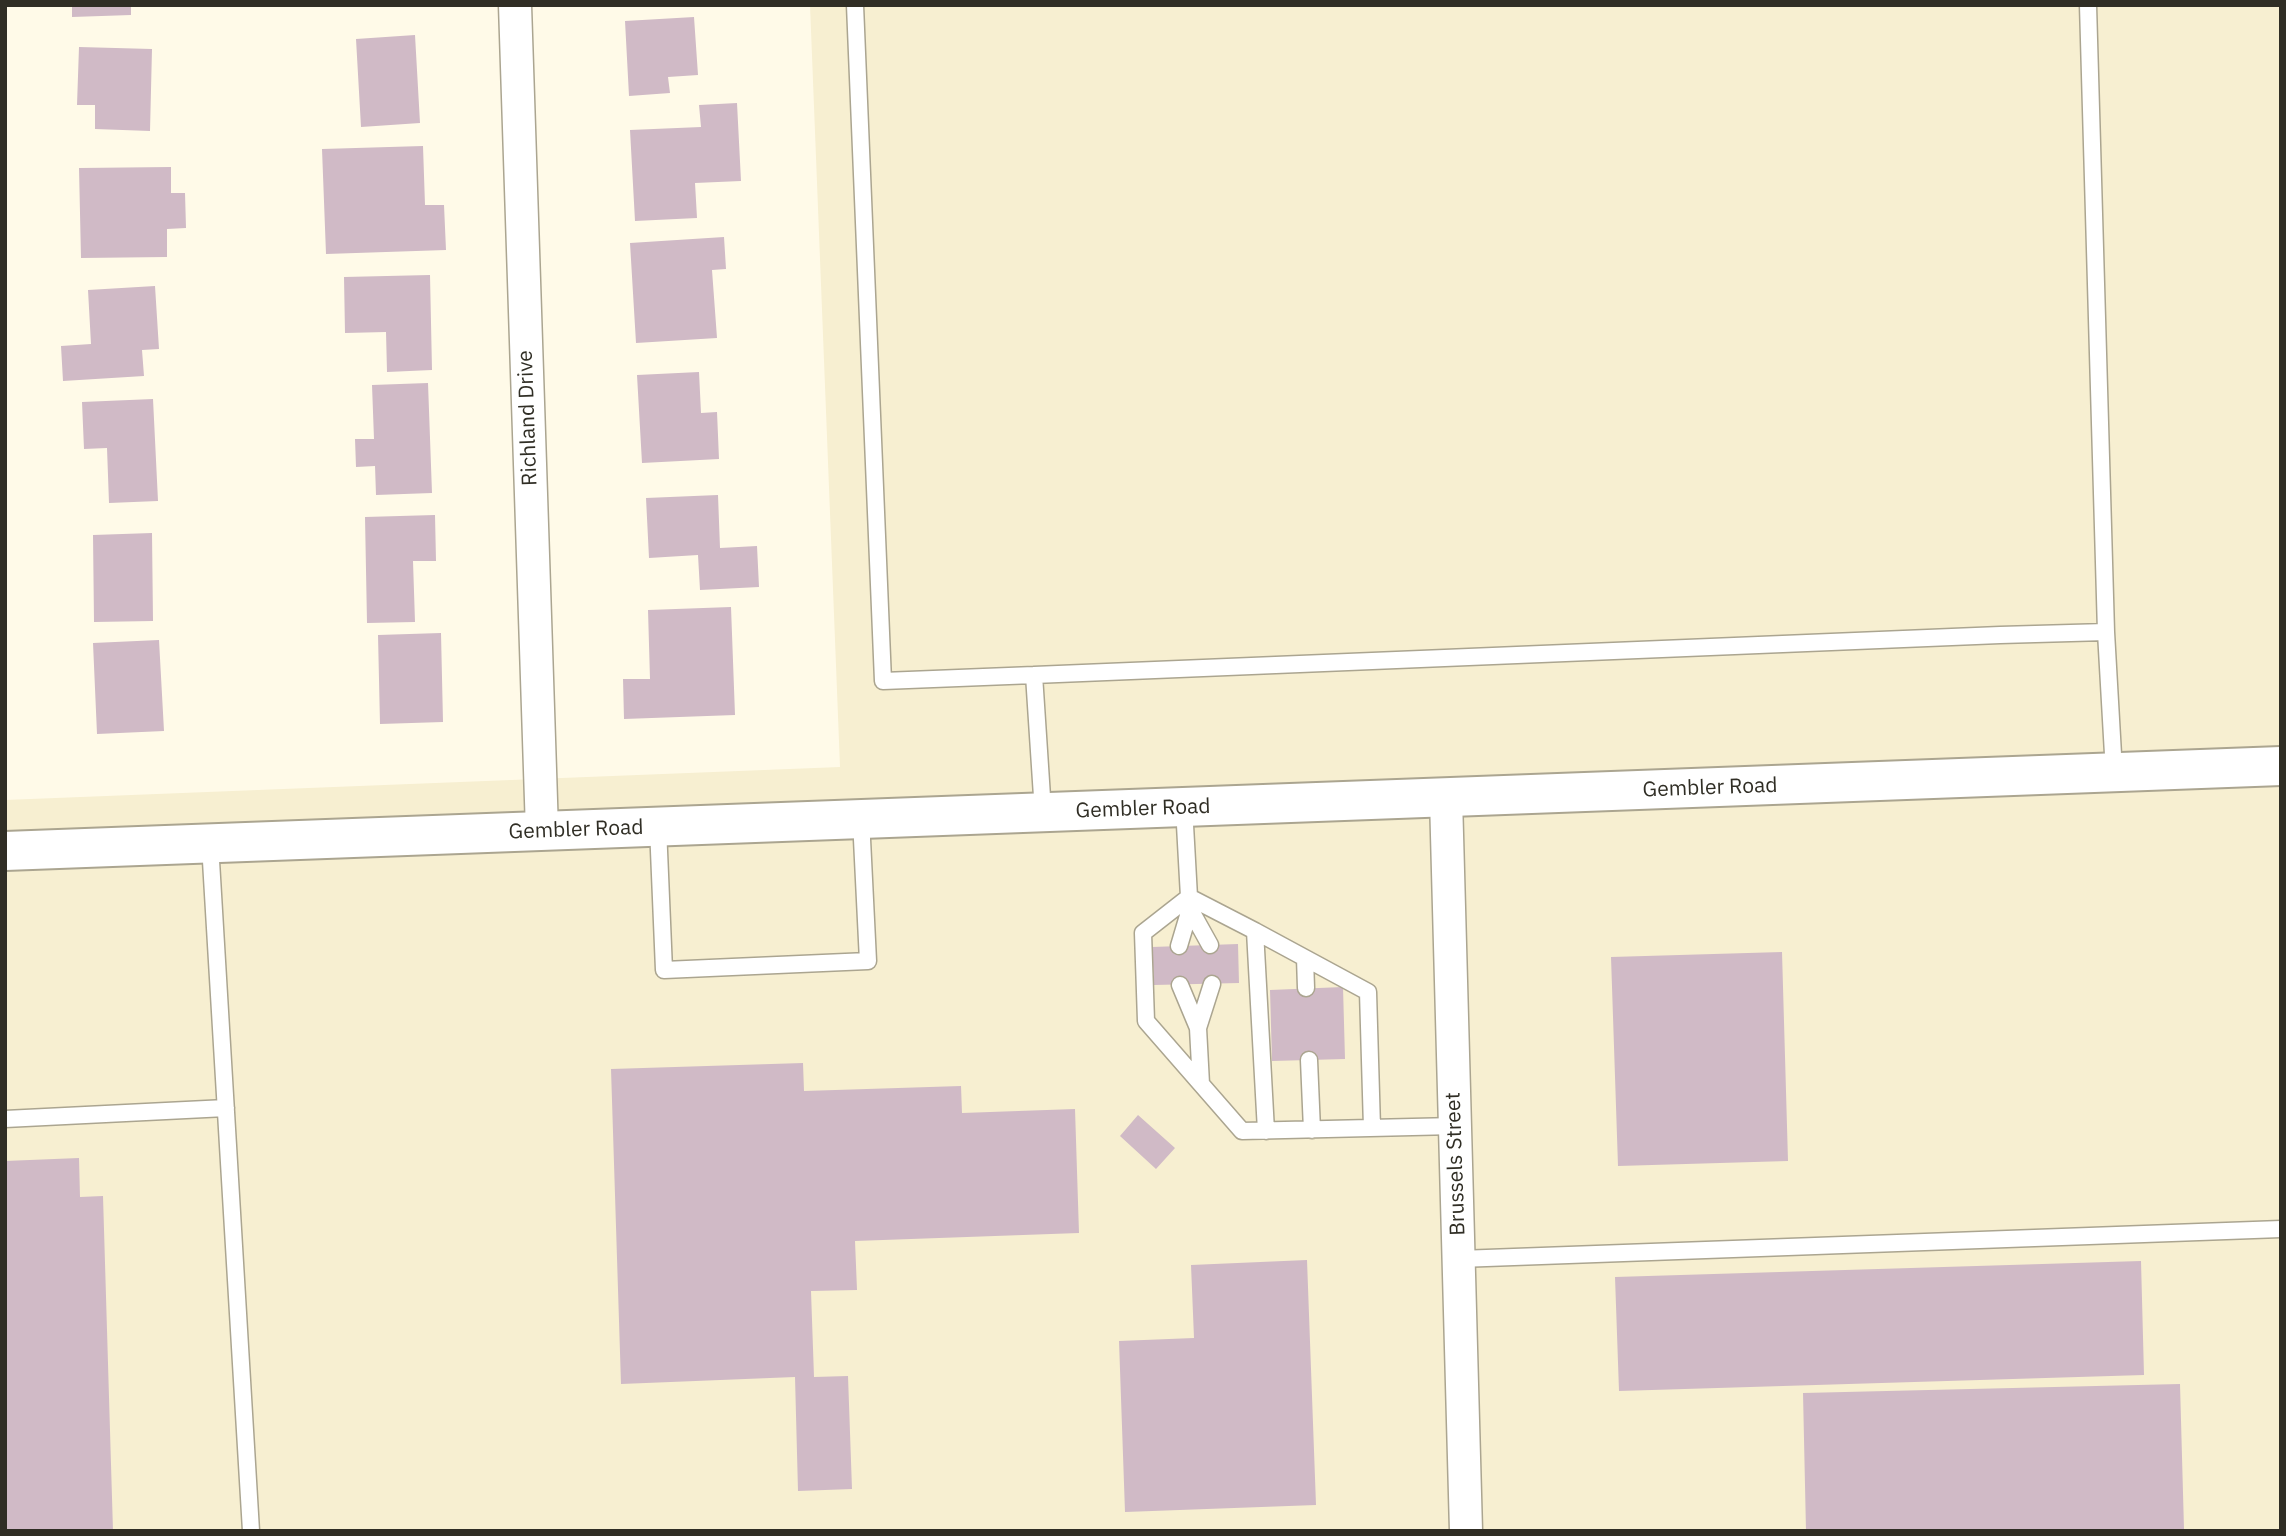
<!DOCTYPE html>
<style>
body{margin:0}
#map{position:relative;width:2286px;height:1536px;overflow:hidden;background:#fffae8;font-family:"IBM Plex Sans",sans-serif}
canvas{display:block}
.frame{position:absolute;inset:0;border:7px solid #302e25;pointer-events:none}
</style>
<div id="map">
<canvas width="2286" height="1536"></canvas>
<div class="frame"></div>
</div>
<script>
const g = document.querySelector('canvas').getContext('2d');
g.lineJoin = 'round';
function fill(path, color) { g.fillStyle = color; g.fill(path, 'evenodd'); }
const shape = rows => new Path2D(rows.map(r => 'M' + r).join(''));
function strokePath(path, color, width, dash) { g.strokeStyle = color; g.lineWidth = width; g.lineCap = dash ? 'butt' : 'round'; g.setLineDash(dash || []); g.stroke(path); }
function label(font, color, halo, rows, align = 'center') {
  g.font = font + ' "IBM Plex Sans",sans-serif'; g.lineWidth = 5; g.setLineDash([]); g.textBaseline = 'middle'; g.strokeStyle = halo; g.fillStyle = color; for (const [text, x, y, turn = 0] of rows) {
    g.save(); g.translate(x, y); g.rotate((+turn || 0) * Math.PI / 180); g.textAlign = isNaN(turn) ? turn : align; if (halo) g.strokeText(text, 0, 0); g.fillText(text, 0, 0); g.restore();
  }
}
fill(shape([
 [810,5,2281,5,2281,1531,5,1531,5,800,840,767]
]), '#f7efd1');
fill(shape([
 [72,5,131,5,131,15,72,17],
 [694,17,698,75,668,77,670,93,629,96,625,21],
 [415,35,420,123,361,127,356,39],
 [79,47,152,49,150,131,95,129,95,105,77,105],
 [737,103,741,181,695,183,697,218,635,221,630,130,701,127,699,105],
 [423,146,425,205,444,205,446,250,326,254,322,149],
 [171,167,171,193,185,193,186,228,167,229,167,257,81,258,79,168],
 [724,237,726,269,712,270,717,338,636,343,630,243],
 [430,275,432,370,387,372,386,332,345,333,344,277],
 [155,286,159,349,142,350,144,376,63,381,61,346,91,344,88,290],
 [699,372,701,413,717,412,719,459,642,463,637,375],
 [428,383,432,493,376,495,375,466,356,467,355,439,374,439,372,385],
 [153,399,158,501,109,503,107,448,84,449,82,402],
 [718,495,720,548,757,546,759,587,700,590,698,555,649,558,646,498],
 [435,515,436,561,413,561,415,622,367,623,365,517],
 [152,533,153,621,94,622,93,535],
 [731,607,735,715,624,719,623,679,650,679,648,610],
 [441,633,443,722,380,724,378,635],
 [159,640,164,731,97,734,93,643],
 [1238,944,1239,983,1154,985,1152,947],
 [1782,952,1788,1161,1618,1166,1611,957],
 [1343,987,1345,1059,1272,1061,1270,990],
 [803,1063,804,1091,961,1086,962,1113,1075,1109,1079,1233,855,1241,857,1290,811,1291,814,1377,848,1376,852,1489,798,1491,795,1377,621,1384,611,1069],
 [1138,1115,1175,1148,1156,1169,1120,1136],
 [79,1158,80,1197,103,1196,113,1531,5,1531,5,1161],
 [1307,1260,1316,1505,1125,1512,1119,1341,1194,1338,1191,1265],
 [2141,1261,2144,1375,1619,1391,1615,1277],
 [2180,1384,2184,1529,1806,1531,1803,1393]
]), '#d0bac6');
const service = shape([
 [855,5,883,681,1034,675],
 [2088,5,2106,632],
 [1184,807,1189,897,1143,933,1146,1021,1242,1131,1455,1126],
 [1043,812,1034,675,2000,635,2106,632,2114,772],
 [658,827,664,970,868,961,861,819],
 [210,844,251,1531],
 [1189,897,1255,931,1266,1131],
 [1190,909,1210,945],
 [1255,931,1305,958,1306,988],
 [1179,946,1190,909,1189,897],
 [1305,958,1368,992,1372,1128],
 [1180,985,1198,1028,1201,1084],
 [1198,1028,1212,984],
 [1309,1060,1312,1130],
 [5,1119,226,1108],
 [1459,1259,2281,1229]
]);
const minor = shape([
 [515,5,542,831],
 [1446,798,1466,1531]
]);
const secondary = shape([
 [5,851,2281,766]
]);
strokePath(service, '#aba590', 19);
strokePath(minor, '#aba590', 35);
strokePath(secondary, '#aba590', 42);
strokePath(service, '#fff', 16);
strokePath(minor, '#fff', 32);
strokePath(secondary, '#fff', 38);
label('21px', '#302e25', '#fff', [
 ["Richland Drive",528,418,-92],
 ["Gembler Road",1710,788,-2],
 ["Gembler Road",1143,809,-2],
 ["Gembler Road",576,830,-2],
 ["Brussels Street",1456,1164,-92]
]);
</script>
